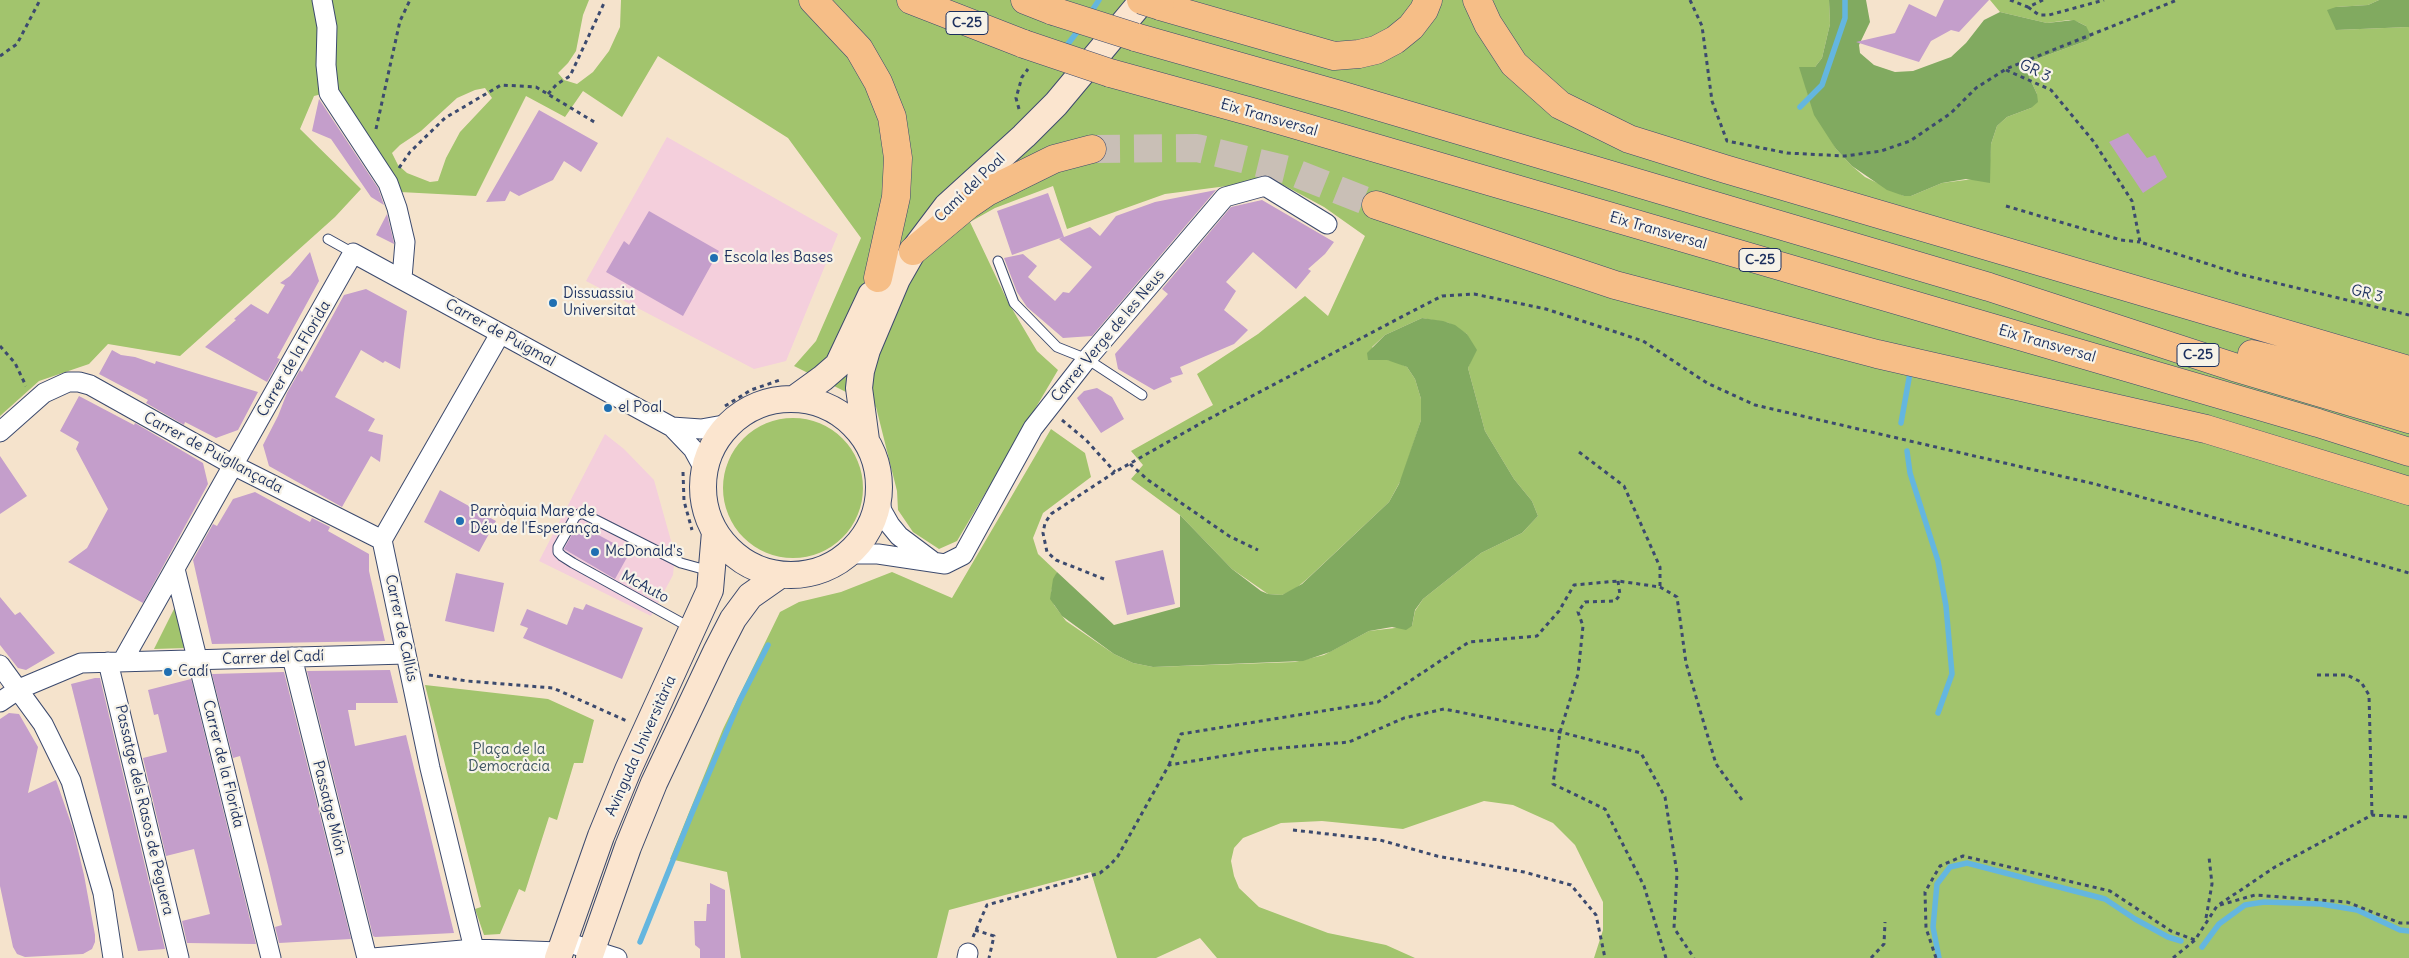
<!DOCTYPE html>
<meta charset="utf-8">
<style>
body{margin:0}
canvas{display:block;background:#f5e3cc}
</style>
<canvas width="2409" height="958"></canvas>
<script>
const g = document.querySelector('canvas').getContext('2d');
g.lineJoin = 'round';
function fill(path, color) { g.fillStyle = color; g.fill(path, 'evenodd'); }
const shape = rows => new Path2D(rows.map(r => 'M' + r).join(''));
function strokePath(path, color, width, dash) { g.strokeStyle = color; g.lineWidth = width; g.lineCap = dash ? 'butt' : 'round'; g.setLineDash(dash || []); g.stroke(path); }
function label(font, color, halo, rows, align = 'center') {
  g.font = font + ' Delius,sans-serif'; g.lineWidth = 4.5; g.setLineDash([]); g.textBaseline = 'middle'; g.strokeStyle = halo; g.fillStyle = color; for (const [text, x, y, turn = 0] of rows) {
    g.save(); g.translate(x, y); g.rotate((+turn || 0) * Math.PI / 180); g.textAlign = isNaN(turn) ? turn : align; if (halo) g.strokeText(text, 0, 0); g.fillText(text, 0, 0); g.restore();
  }
}
fill(shape([
 [667,137,838,234,786,361,754,369,586,281],
 [605,434,624,449,654,480,675,555,673,575,651,616,539,561]
]), '#f4cfdc');
fill(shape([
 [0,0,589,0,583,15,576,51,568,63,558,73,564,80,577,84,593,72,609,51,620,27,621,0,1829,0,1830,24,1822,58,1815,67,1800,67,1806,84,1807,92,1836,149,1852,166,1865,177,1904,196,1911,196,1942,183,1989,177,1991,144,1997,126,2007,117,2031,108,2037,94,2026,70,2034,60,2086,41,2086,26,2078,22,2069,20,2047,23,2000,12,1990,0,2379,0,2368,5,2336,7,2336,30,2409,27,2409,958,1594,958,1603,930,1603,902,1575,845,1553,823,1513,805,1484,801,1403,829,1322,821,1281,823,1243,838,1234,848,1231,861,1234,876,1239,888,1259,907,1328,933,1386,945,1415,958,1217,958,1200,938,1156,958,1117,958,1091,872,949,910,937,958,741,958,727,872,670,859,723,729,780,612,799,602,841,592,892,572,952,598,1051,429,1085,453,1091,477,1043,513,1033,538,1038,554,1057,572,1051,592,1054,605,1066,621,1114,654,1133,663,1153,667,1295,662,1324,655,1369,631,1412,626,1415,611,1423,599,1481,553,1522,533,1538,516,1532,501,1514,479,1485,431,1468,368,1473,355,1467,334,1449,323,1422,318,1385,335,1372,347,1381,359,1394,361,1407,367,1415,379,1421,399,1421,420,1402,478,1389,502,1307,579,1295,589,1282,595,1268,594,1232,569,1180,515,1131,479,1143,465,1131,451,1213,405,1197,374,1258,334,1305,296,1328,316,1365,236,1324,207,1274,180,1165,194,1067,229,1053,186,995,208,970,222,1008,302,1037,351,1058,370,957,541,939,549,913,532,898,510,897,491,876,407,794,366,816,341,861,238,788,138,658,56,622,117,583,91,565,117,526,96,476,196,400,192,334,91,314,96,300,129,361,189,335,217,180,356,108,344,89,364,39,381,0,416],
 [485,88,492,98,460,132,446,158,438,181,430,182,407,173,398,165,392,153,400,145,421,131,457,98,475,90],
 '723 488a70 70 0 1 1 140 0a70 70 0 1 1-140 0Z',
 [176,605,186,648,154,649],
 [425,685,548,699,594,720,583,763,574,763,557,820,549,817,525,892,519,889,500,934,484,935,475,909,481,907]
]), '#a2c46d');
fill(shape([
 [1829,0,1866,0,1870,22,1859,45,1860,53,1874,65,1895,72,1913,71,1951,57,1966,43,1984,20,2000,12,2047,23,2074,20,2086,26,2090,34,2089,39,2086,41,2034,60,2026,70,2037,94,2038,102,2031,108,2007,117,1997,126,1991,144,1990,183,1966,179,1942,183,1911,196,1904,196,1887,190,1852,166,1836,149,1814,115,1799,67,1815,67,1822,58,1830,24],
 [2379,0,2409,0,2409,27,2336,30,2327,10,2336,7,2368,5],
 [1422,318,1443,321,1455,325,1467,334,1477,350,1468,368,1485,431,1514,479,1532,501,1538,516,1522,533,1481,553,1423,599,1415,610,1412,626,1406,630,1392,627,1369,631,1330,652,1303,661,1153,667,1133,663,1114,654,1062,616,1050,599,1053,579,1057,572,1114,625,1180,607,1180,515,1232,569,1261,591,1268,594,1282,595,1302,584,1389,502,1399,484,1421,420,1421,399,1415,379,1407,367,1387,360,1368,360,1367,353,1385,335]
]), '#81aa60');
strokePath(shape([
 [1089,15,1099,0],
 [1064,49,1081,27],
 [1800,107,1822,85,1845,18,1845,0],
 [1901,423,1910,373],
 [1907,451,1910,473,1938,561,1946,606,1952,674,1938,713],
 [640,942,692,813,740,700,768,645],
 [2202,947,2219,924,2245,905,2264,902,2321,904,2357,910,2400,930,2409,931],
 [1939,958,1933,927,1937,884,1950,867,1967,863,2105,899,2135,919,2168,937,2181,941]
]), '#64b6df', 5.5);
fill(shape([
 [1944,0,1989,0,1959,32,1951,30,1931,41,1919,62,1856,42,1895,33,1909,4,1936,17],
 [319,99,378,188,384,205,371,197,331,139,312,131],
 [539,110,598,143,581,172,564,161,553,180,519,196,510,191,505,201,486,202],
 [2128,133,2147,158,2155,155,2167,177,2143,193,2109,142],
 [1216,190,1092,336,1063,338,1027,307,1017,292,1004,258,1023,254,1037,266,1028,277,1055,301,1063,292,1069,293,1092,267,1059,239,1063,237,1012,255,997,211,1048,193,1064,237,1090,227,1100,236,1116,216,1155,202],
 [1262,200,1334,242,1325,254,1308,269,1311,271,1296,289,1253,252,1226,282,1236,291,1224,310,1248,330,1234,344,1180,367,1183,374,1170,378,1172,382,1154,390,1118,369,1115,354,1168,294,1162,289,1231,207],
 [649,211,719,251,683,316,606,272,624,241,629,245],
 [387,214,394,243,394,244,376,235],
 [310,252,319,281,277,358,280,359,267,382,205,347,236,320,234,319,251,304,268,314,285,285,280,283,290,276],
 [366,289,407,311,404,334,400,369,385,361,383,363,361,350,335,397,375,419,368,431,383,435,380,462,371,456,342,507,269,466,263,445,278,416,287,393,300,370,302,372,344,295],
 [112,350,121,355,135,357,155,364,156,361,258,392,238,430,216,438,185,422,184,425,146,403,148,400,99,374],
 [1097,388,1112,397,1124,419,1101,433,1077,398,1084,391],
 [79,396,134,425,135,423,203,463,208,484,143,603,68,562,87,548,108,509,76,449,79,442,60,431],
 [0,456,27,496,0,514],
 [440,490,496,521,479,552,424,522],
 [255,492,310,522,312,518,330,527,328,531,369,554,369,571,385,641,212,644,193,560,213,524,217,526,233,499],
 [578,524,630,552,615,579,564,549],
 [1163,550,1175,604,1127,615,1115,561],
 [456,573,504,583,494,632,445,621],
 [0,597,15,615,20,612,55,653,26,670,18,668,0,645],
 [586,604,643,628,622,679,523,638,528,628,520,625,527,609,567,625,574,607,583,610],
 [390,670,398,703,356,703,356,710,348,710,355,746,406,735,454,933,375,937,373,936,307,671],
 [284,672,351,939,279,943,275,927,282,925,268,866,240,756,233,758,212,674],
 [95,678,100,678,165,949,138,951,71,684],
 [191,679,256,944,187,943,182,921,210,914,194,849,166,856,143,758,167,752,158,714,154,715,148,690],
 [9,713,19,714,38,747,28,793,56,780,73,829,84,875,95,935,95,942,92,949,83,954,25,957,17,954,13,947,0,886,0,719],
 [710,883,725,890,725,958,700,958,700,949,695,945,694,921,706,921,707,904,710,904]
]), '#c49ecb');
strokePath(shape([
 [1092,149,1197,148,1288,170,1376,205]
]), '#c9bfb6', 28, [28, 14]);
const lane = shape([
 [328,239,353,253],
 [998,261,1014,303,1057,347,1087,359,1142,395],
 [691,628,573,563,562,556,558,552,558,547,575,517,579,514,584,514,681,563,710,571]
]);
const street = shape([
 [322,0,327,27,326,65,329,93,388,183,397,208,405,242,402,278],
 [672,427,701,429,729,424],
 [0,432,44,393,68,382,79,382,90,385,233,465,382,540],
 [879,497,882,511,890,525,899,536,931,560],
 [849,554,878,554,945,564,963,555,1033,428,1087,359,1225,197,1265,186,1327,224],
 [175,569,271,958],
 [292,657,367,958],
 [108,662,179,958],
 [122,662,353,253,672,427,693,449,704,469],
 [0,665,43,724,71,781,103,893,113,958],
 [0,702,19,689,81,663,406,654],
 [563,941,617,958],
 [373,958,474,949,560,952],
 [474,958,474,949,430,768,382,540,500,334],
 [967,958,968,953]
]);
const secondary = shape([
 '703 487a88 88 0 1 1 176 0a88 88 0 1 1-176 0Z',
 [794,399,823,378,838,365,871,295],
 [866,440,859,388,861,371,867,350,897,279,913,251,947,206,1024,136,1056,104,1143,0],
 [558,958,601,836,628,770,710,590,715,532],
 [589,958,628,847,654,783,716,652,733,619,750,596,780,575]
]);
const highway = shape([
 [813,0,859,49,878,82,892,117,898,158,896,197,878,278],
 [911,0,1024,44],
 [1025,0,1053,11],
 [1477,0,1488,24,1514,64,1560,105,1629,139,1725,169,2409,370],
 [1160,6,1334,56,1359,54,1376,50,1395,40,1411,27,1424,10,1428,0],
 [1135,37,1340,95,1989,287,2234,367,2409,419],
 [1110,73,1252,112,2318,423,2409,452],
 [1376,205,1615,285,1877,354,2206,429,2409,491],
 [913,251,968,205,987,192,1054,159,1092,149],
 [2252,354,2409,393]
]);
strokePath(lane, '#3c4a6e', 11);
strokePath(street, '#3c4a6e', 21);
strokePath(secondary, '#3c4a6e', 28);
strokePath(highway, '#3c4a6e', 29);
strokePath(shape([
 [1690,0,1702,26,1712,101,1727,141,1787,153,1845,156,1881,151,1910,141,1951,113,1976,88,2006,69,2177,0],
 [2010,0,2028,7,2043,0],
 [2028,7,2039,15,2049,15,2104,0],
 [0,56,17,44,40,0],
 [2006,70,2051,90,2094,142,2132,201,2140,242,2239,274,2409,315],
 [548,94,557,84,570,76,605,1],
 [1019,109,1016,98,1022,77,1028,69],
 [376,129,400,21,410,0],
 [399,168,410,152,445,118,501,85,536,87,596,123],
 [2006,206,2121,240,2140,242],
 [0,346,15,363,26,386],
 [725,406,751,390,780,380],
 [1062,420,1086,440,1115,472],
 [1579,452,1624,486,1660,567,1660,587],
 [1130,464,1148,480,1229,536,1258,550],
 [683,472,684,501,692,530],
 [1104,579,1056,560,1047,552,1043,533,1045,523,1051,514,1115,472,1203,422,1407,314,1442,296,1474,294,1546,309,1643,341,1707,383,1755,405,2095,484,2409,573],
 [1618,581,1620,595,1615,601,1585,602,1578,612,1583,626,1578,674,1560,732,1553,784,1605,809,1644,886,1666,958],
 [429,675,467,681,553,688,627,721],
 [2317,675,2347,675,2361,682,2369,695,2372,815],
 [1169,765,1181,734,1378,702,1469,642,1537,636,1559,611,1574,585,1618,581,1660,587,1677,597,1686,663,1716,764,1742,800],
 [1293,830,1380,840,1437,856,1524,872,1571,885,1596,915,1605,958],
 [2220,905,2255,895,2347,902,2400,923,2409,923],
 [2206,918,2212,884,2209,857],
 [975,930,994,936,989,958],
 [973,937,987,905,1100,873,1110,865,1118,856,1169,765,1259,750,1349,742,1404,718,1444,709,1560,732,1641,753,1665,797,1677,873,1674,928,1694,958],
 [1871,958,1884,944,1885,922],
 [1936,958,1926,928,1925,892,1940,866,1963,856,2110,891,2171,931,2195,940],
 [2173,958,2195,940,2217,906,2275,867,2372,815,2409,817]
]), '#3c4a6e', 3, [4, 4]);
strokePath(lane, '#fff', 9);
strokePath(street, '#fff', 19);
strokePath(secondary, '#fbe5cf', 26);
strokePath(highway, '#f6be87', 28);
const highwayBridge = shape([
 [1141,0,1160,6],
 [1053,11,1135,37],
 [1024,44,1110,73]
]);
strokePath(highwayBridge, '#3c4a6e', 29, []);
strokePath(highwayBridge, '#f6be87', 28);
for (const [x, y, r, color] of [
 [714,258,5,"#1f6fb2"],
 [553,303,5,"#1f6fb2"],
 [608,408,5,"#1f6fb2"],
 [460,521,5,"#1f6fb2"],
 [595,552,5,"#1f6fb2"],
 [168,672,5,"#1f6fb2"]
]) { const dot = new Path2D(); dot.arc(x, y, r, 0, 2 * Math.PI); g.fillStyle = color; g.fill(dot); strokePath(dot, '#f7f3e8', 2); }
for (const [x, y, w] of [
 [967,23,42],
 [1760,260,42],
 [2198,355,42]
]) { const box = new Path2D(); box.roundRect(x - w / 2, y - 11.5, w, 23, 4); g.fillStyle = '#f7f3e8'; g.fill(box); strokePath(box, '#1b2f5e', 1); }
label('bold 14px', '#1b2f5e', null, [
 ["C-25",967,23],
 ["C-25",1760,260],
 ["C-25",2198,355]
]);
label('15px', '#1b2f5e', '#f7f3e8', [
 ["GR 3",2035,71,25],
 ["Eix Transversal",1269,118,16],
 ["Camí del Poal",970,188,-44],
 ["Eix Transversal",1658,231,16],
 ["GR 3",2367,294,14],
 ["Carrer de Puigmal",500,333,29],
 ["Carrer Verge de les Neus",1108,336,-50],
 ["Eix Transversal",2047,344,16],
 ["Carrer de la Florida",294,359,-60],
 ["Carrer de Puigllançada",213,453,28],
 ["McAuto",645,587,28],
 ["Carrer de Callús",401,628,78],
 ["Carrer del Cadí",273,658,-2],
 ["Avinguda Universitària",641,746,-66],
 ["Carrer de la Florida",223,764,76],
 ["Passatge Mión",329,808,76],
 ["Passatge dels Rasos de Peguera",144,810,77]
]);
label('15px', '#1b2f5e', '#f7f3e8', [
 ["Escola les Bases",724,258],
 ["Dissuassiu",563,294],
 ["Universitat",563,311],
 ["el Poal",618,408],
 ["Parròquia Mare de",470,512],
 ["Déu de l'Esperança",470,529],
 ["McDonald's",605,552],
 ["Cadí",178,672]
], 'left');
label('15px', '#3d5462', '#f7f3e8', [
 ["Plaça de la",509,750],
 ["Democràcia",509,767]
]);
</script>
